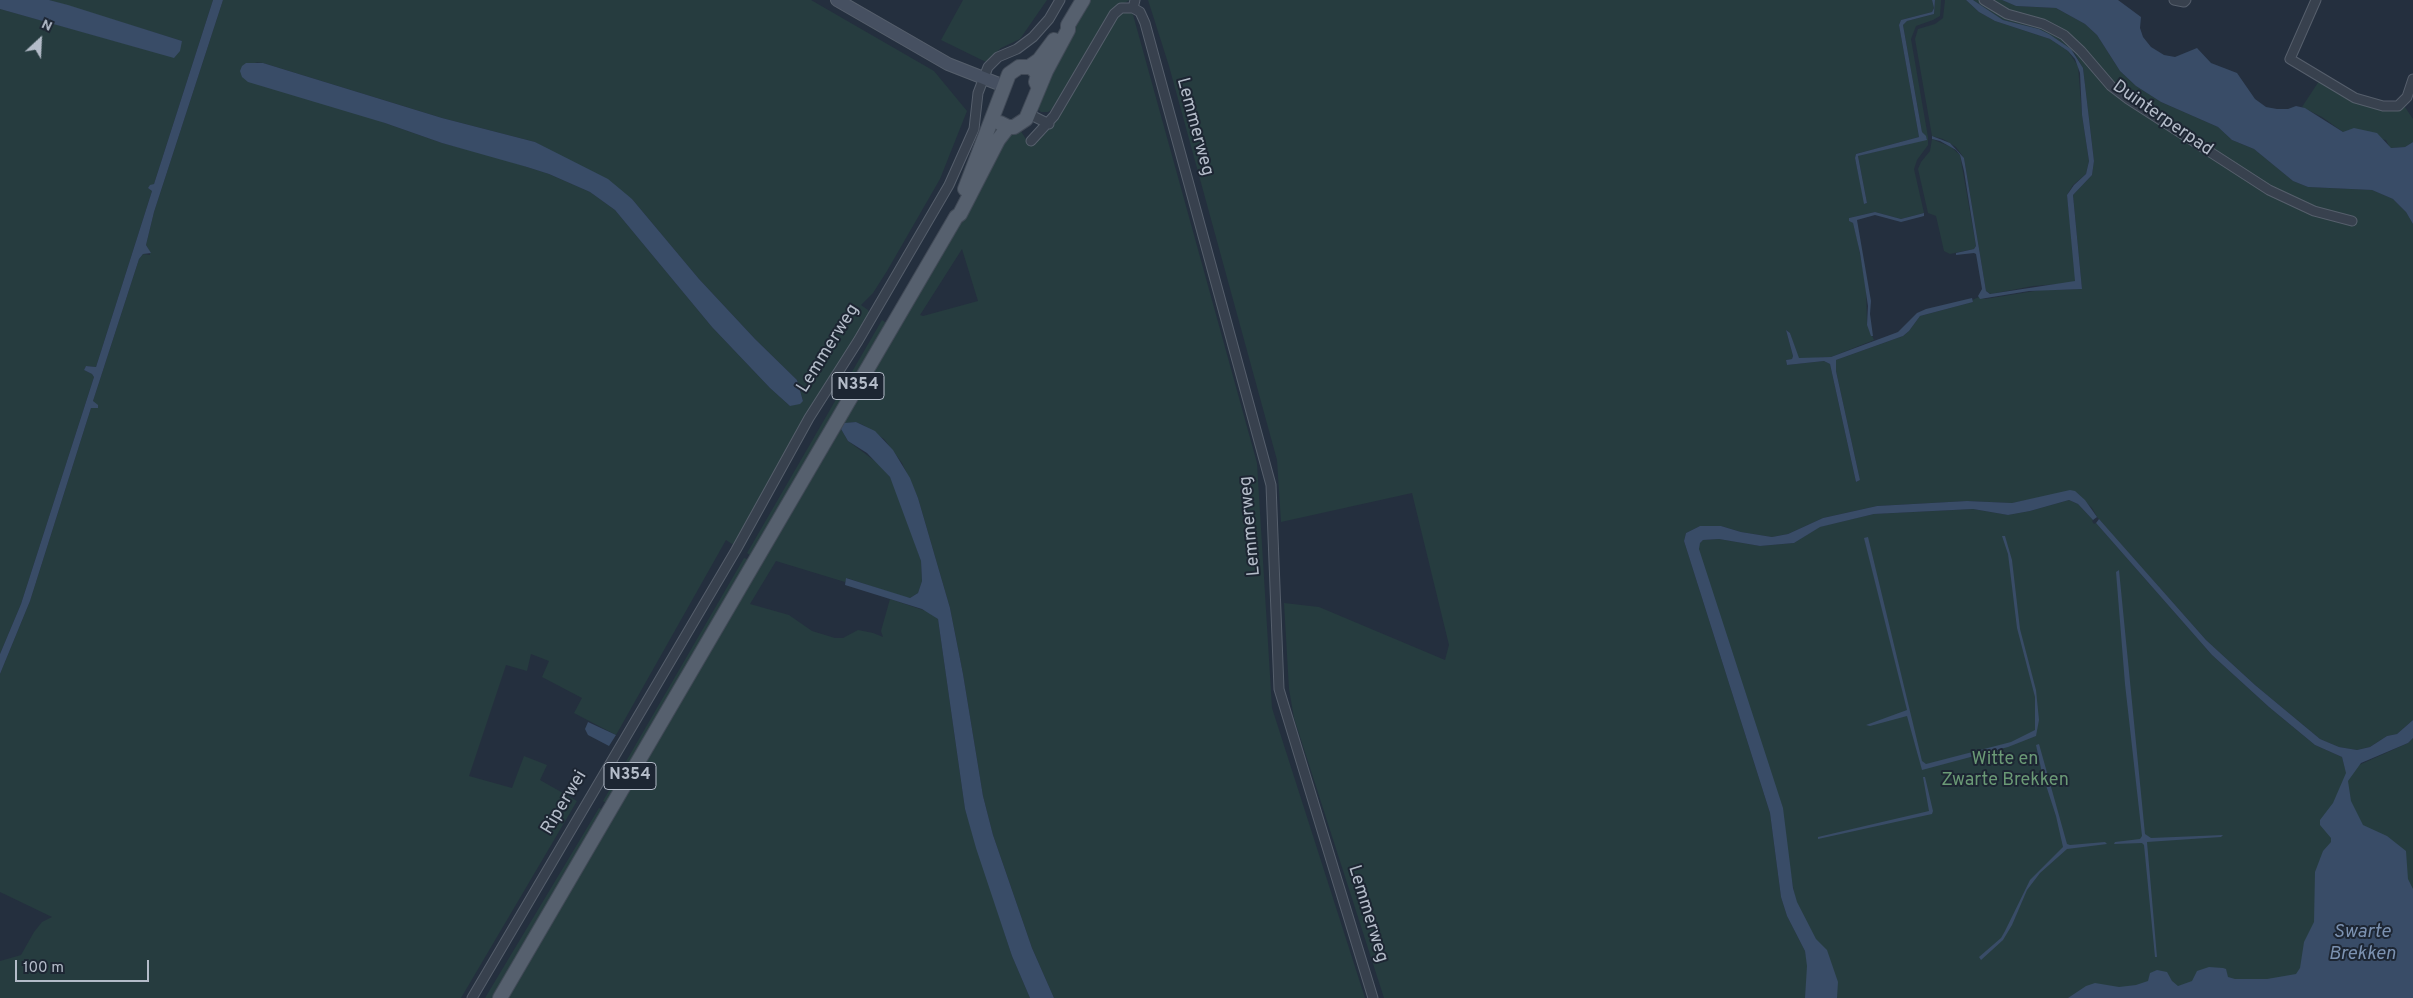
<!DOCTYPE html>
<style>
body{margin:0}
#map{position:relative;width:2413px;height:998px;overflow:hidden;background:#242f3e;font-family:Overpass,sans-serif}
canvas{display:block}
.north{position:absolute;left:15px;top:15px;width:50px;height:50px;-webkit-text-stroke:4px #1d2633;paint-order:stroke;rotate:25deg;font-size:14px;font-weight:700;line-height:20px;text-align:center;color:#b4bcc9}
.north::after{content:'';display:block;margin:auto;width:18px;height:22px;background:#b4bcc9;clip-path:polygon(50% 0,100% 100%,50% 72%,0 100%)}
.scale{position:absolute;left:15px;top:960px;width:134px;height:22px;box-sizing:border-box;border:2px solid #b4bcc9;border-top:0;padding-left:6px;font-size:15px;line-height:18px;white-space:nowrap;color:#b4bcc9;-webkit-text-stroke:4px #1d2633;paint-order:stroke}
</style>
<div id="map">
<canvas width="2413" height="998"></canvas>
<div class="north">N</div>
<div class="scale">100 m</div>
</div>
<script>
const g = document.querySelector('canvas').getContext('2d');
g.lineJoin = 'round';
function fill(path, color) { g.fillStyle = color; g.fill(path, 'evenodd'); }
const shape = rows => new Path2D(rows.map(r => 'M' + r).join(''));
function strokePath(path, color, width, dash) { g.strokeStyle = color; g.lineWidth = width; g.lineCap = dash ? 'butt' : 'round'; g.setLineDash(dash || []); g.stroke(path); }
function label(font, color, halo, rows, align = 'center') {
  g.font = font + ' Overpass,sans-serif'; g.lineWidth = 4; g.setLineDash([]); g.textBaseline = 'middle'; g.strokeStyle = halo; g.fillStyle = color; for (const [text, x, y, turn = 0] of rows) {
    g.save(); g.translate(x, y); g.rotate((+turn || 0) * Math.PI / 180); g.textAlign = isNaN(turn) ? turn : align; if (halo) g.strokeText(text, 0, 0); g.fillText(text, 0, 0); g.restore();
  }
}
fill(shape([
 [49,0,213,0,154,184,148,188,152,191,96,367,86,366,84,370,92,374,94,377,21,604,0,654,0,9,174,57,182,41],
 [223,0,811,0,934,71,967,111,940,179,887,271,873,293,861,305,868,310,870,315,737,542,732,544,726,540,616,735,574,713,582,698,542,677,549,661,531,654,527,671,506,665,469,776,512,788,524,756,547,765,540,780,577,801,461,998,0,998,0,961,21,955,34,932,42,922,52,917,0,892,0,674,30,601,91,408,97,408,93,401,139,259,143,254,150,255,150,252,146,245,154,212],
 [255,62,263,63,442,118,535,142,632,199,699,279,755,339,797,380,803,401,790,406,770,388,712,327,615,210,590,192,549,174,490,155,442,143,385,123],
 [963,0,1047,0,1020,39,1001,48,986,62,941,40],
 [1088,0,1130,0,1113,9,1054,108,1048,112,1041,112,1037,108,1038,100],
 [1148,0,1932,0,1934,8,1932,12,1901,20,1899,25,1919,137,1856,154,1855,158,1865,204,1867,203,1858,156,1927,139,1922,132,1903,25,1907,21,1934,14,1935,0,1941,0,1940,16,1933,20,1916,26,1911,39,1928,137,1928,145,1917,160,1914,169,1924,213,1901,219,1875,212,1849,218,1849,221,1853,223,1857,238,1866,286,1867,325,1874,340,1831,357,1800,359,1798,358,1790,333,1786,330,1793,356,1792,359,1786,360,1787,365,1824,361,1830,364,1856,482,1860,480,1836,371,1836,360,1903,336,1909,331,1920,316,1973,302,1972,300,1979,297,1985,299,2041,290,2082,289,2073,195,2092,175,2094,161,2083,68,2074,52,2061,42,2039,29,2003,20,1973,0,1982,0,1999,12,2042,26,2062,37,2080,52,2109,87,2126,101,2283,200,2313,213,2351,223,2351,219,2300,204,2270,188,2129,97,2112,84,2083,50,2065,33,2043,23,2008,12,1988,0,2002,0,2016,6,2056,8,2085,24,2097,35,2120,71,2136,86,2161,102,2218,127,2232,140,2254,149,2293,181,2308,187,2372,190,2393,199,2406,212,2413,224,2413,720,2397,734,2387,736,2370,747,2357,750,2339,747,2320,739,2255,685,2206,640,2097,517,2092,508,2074,491,2012,503,1967,501,1877,506,1823,518,1788,534,1772,537,1741,532,1721,526,1700,526,1686,533,1684,541,1770,813,1781,897,1787,916,1805,951,1807,960,1808,927,1796,904,1782,823,1696,547,1703,540,1719,539,1760,546,1794,543,1819,527,1874,514,1973,509,2008,515,2030,511,2069,500,2078,504,2093,520,2092,521,2094,524,2096,523,2212,655,2269,707,2315,745,2342,757,2345,768,2349,769,2359,765,2408,743,2413,738,2413,998,1384,998,1294,718,1289,689,1284,603,1319,607,1445,660,1449,645,1412,493,1281,522,1277,460,1169,66],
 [1945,0,1966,0,1979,12,1995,21,2050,39,2068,51,2078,66,2082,115,2089,161,2086,174,2073,185,2067,195,2076,276,2075,281,2072,283,2033,286,1991,294,1986,291,1964,158,1956,147,1943,139,1932,136,1915,39,1918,29,1935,24,1943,18],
 [1132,11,1257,463,1272,708,1365,998,1054,998,1032,948,993,835,983,796,963,674,950,608,918,498,902,463,884,439,863,425,856,422,844,423,898,330,1003,136,1020,130,1030,145,1045,134,1055,120,1114,19,1121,12],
 [962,249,978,301,923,316,920,315],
 [2319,81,2348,98,2403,104,2413,119,2413,142,2405,147,2390,148,2386,140,2343,132,2322,117,2302,107],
 [1932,139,1951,147,1960,155,1976,246,1974,249,1950,254,1944,251,1936,216,1928,213,1918,169,1921,162,1930,151],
 [882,320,888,324,753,557,747,553],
 [841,429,848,441,879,464,890,477,897,490,921,561,922,581,918,593,910,598,904,597,847,578,845,582,776,561,750,604,789,615,812,631,835,638,843,638,858,630,873,633,883,637,881,631,890,599,929,612,938,619,965,809,1012,956,1030,998,507,998],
 [744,558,750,560,608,804,603,801],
 [599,808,604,810,493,998,485,998]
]), '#263c3f');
fill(shape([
 [0,0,49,0,68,5,182,41,180,51,174,58,0,9],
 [213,0,223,0,154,212,146,245,151,253,143,254,139,259,93,401,98,405,98,408,91,408,30,601,0,674,0,654,21,604,94,377,92,374,84,370,86,366,96,367,152,191,148,188,150,185,154,184],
 [1932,0,1935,0,1934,14,1907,21,1903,25,1922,132,1926,136,1927,140,1858,156,1867,203,1864,204,1855,158,1856,154,1919,137,1899,25,1901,20,1932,12,1934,8],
 [1966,0,1973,0,2003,20,2039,29,2049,34,2071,49,2083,68,2094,161,2092,175,2073,195,2082,289,2029,291,1980,299,1978,296,1982,289,1976,254,1974,253,1956,255,1956,253,1974,249,1976,246,1964,171,1960,155,1956,150,1940,141,1932,139,1932,136,1950,143,1964,158,1986,291,1990,294,2075,281,2067,195,2074,185,2086,174,2089,161,2082,115,2080,73,2075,59,2068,51,2050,39,1995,21,1979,12],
 [2002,0,2118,0,2141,17,2140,28,2143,37,2151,47,2164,55,2175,57,2197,48,2211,63,2237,73,2255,99,2266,107,2277,109,2288,109,2296,106,2305,108,2343,132,2354,128,2377,133,2391,148,2405,147,2413,142,2413,224,2406,212,2393,199,2372,190,2308,187,2293,181,2254,149,2232,140,2218,127,2161,102,2136,86,2120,71,2097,35,2085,24,2056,8,2016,6],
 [246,63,263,63,442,118,535,142,608,179,632,199,699,279,755,339,797,380,803,401,800,404,790,406,770,388,712,327,615,210,590,192,549,174,527,167,442,143,385,123,248,82,242,77,240,71,242,66],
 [1875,212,1901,219,1924,213,1924,216,1901,222,1875,215,1857,220,1871,301,1870,314,1873,336,1871,336,1867,325,1868,306,1860,253,1853,223,1849,221,1849,218],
 [1972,298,1973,302,1920,316,1909,331,1903,336,1836,360,1836,371,1860,480,1856,482,1830,364,1824,361,1787,365,1786,360,1792,359,1793,356,1786,330,1790,333,1799,358,1831,357,1898,332,1917,313,1926,309],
 [856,422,875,431,893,450,910,478,918,498,950,608,963,674,983,796,993,835,1032,948,1054,998,1030,998,1012,956,976,848,965,809,938,619,922,609,845,585,846,578,910,598,918,593,922,581,921,561,890,477,867,453,848,441,841,429,844,423],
 [2070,490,2075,491,2085,500,2097,517,2093,520,2078,504,2069,500,2030,511,2008,515,1973,509,1874,514,1820,527,1794,543,1760,546,1719,539,1703,540,1700,543,1699,549,1783,808,1793,888,1797,902,1816,939,1827,950,1838,982,1837,998,1805,998,1807,966,1805,951,1787,916,1781,897,1770,813,1684,541,1686,533,1700,526,1721,526,1741,532,1772,537,1788,534,1823,518,1877,506,1967,501,2012,503],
 [2099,519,2206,640,2255,685,2320,739,2339,747,2357,750,2370,747,2387,736,2397,734,2413,720,2413,738,2408,743,2361,763,2348,781,2351,801,2363,825,2387,836,2406,851,2408,879,2413,889,2413,998,2068,998,2086,986,2095,983,2119,987,2136,985,2148,981,2150,973,2157,970,2167,972,2172,981,2178,986,2192,981,2197,971,2209,967,2223,968,2226,969,2228,977,2235,979,2267,979,2296,974,2300,968,2304,942,2314,922,2315,872,2323,851,2331,842,2331,838,2320,825,2320,820,2333,803,2346,773,2342,757,2315,745,2269,707,2212,655,2096,523],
 [2002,536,2005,536,2012,560,2020,629,2036,690,2039,720,2036,736,2008,747,1922,770,1907,716,1870,726,1866,725,1907,710,1864,538,1868,537,1922,761,1926,764,2011,742,2035,730,2035,697,2017,628,2008,554],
 [2119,570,2145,834,2151,838,2223,835,2221,837,2147,842,2157,957,2155,957,2144,845,2142,843,2114,844,2115,842,2140,839,2142,836,2125,684,2116,572],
 [588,722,616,735,609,746,588,735,585,729],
 [2039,744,2067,844,2070,845,2105,842,2107,844,2067,849,2040,873,2027,890,2012,925,2003,940,1981,960,1979,957,2001,938,2005,931,2030,880,2063,847,2056,816,2042,773,2036,745],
 [1923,777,1925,777,1933,811,1932,814,1818,839,1818,837,1929,811]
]), '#394c67');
const street = shape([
 [1135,0,1133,8,1140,12,1145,23,1271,485,1279,689,1373,998],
 [1984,0,2007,14,2043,24,2064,35,2081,51,2111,86,2128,99,2269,190,2314,211,2352,221],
 [2174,0,2184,2,2186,0],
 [2316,0,2290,59,2355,98,2383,106,2398,106,2407,97,2413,79],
 [1029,114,1049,124],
 [1031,141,1054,116,1114,14,1121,8,1133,8],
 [472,998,736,550,809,418,858,341,949,185,974,129,978,93,988,67,998,57,1017,49,1033,37,1049,19,1060,0]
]);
const secondary = shape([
 [837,0,948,64,1004,86]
]);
const primary = shape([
 [1029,67,1039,60,1054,40],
 [1000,123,1008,127,1014,127,1026,119,1046,71,1068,30,1068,25,1083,0],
 [965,189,1009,74,1019,67,1031,67,1038,74,1036,82,1039,88],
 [500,998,956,217,960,214,998,140,1008,127]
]);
strokePath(street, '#565f6c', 11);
strokePath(secondary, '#565f6c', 14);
strokePath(primary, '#414a57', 16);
strokePath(street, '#38414e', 9);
strokePath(secondary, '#465061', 12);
strokePath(primary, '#56606e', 14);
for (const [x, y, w] of [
 [858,386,52],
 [630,776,52]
]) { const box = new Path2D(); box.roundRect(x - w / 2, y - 13.5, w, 27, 4); g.fillStyle = '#1d2633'; g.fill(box); strokePath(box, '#b4bcc9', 1); }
label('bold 16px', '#b4bcc9', null, [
 ["N354",858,386],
 ["N354",630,776]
]);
label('18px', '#b4bcc9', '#1d2633', [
 ["Duinterperpad",2162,119,35],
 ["Lemmerweg",1194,127,75],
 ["Lemmerweg",829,349,-58],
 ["Lemmerweg",1251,526,-95],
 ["Riperwei",565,803,-59],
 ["Lemmerweg",1367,914,73]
]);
label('18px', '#6b9a76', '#1d2633', [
 ["Witte en",2005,760],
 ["Zwarte Brekken",2005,781]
]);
label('italic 19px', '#7c92b1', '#1d2633', [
 ["Swarte",2362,933],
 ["Brekken",2362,955]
]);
</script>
